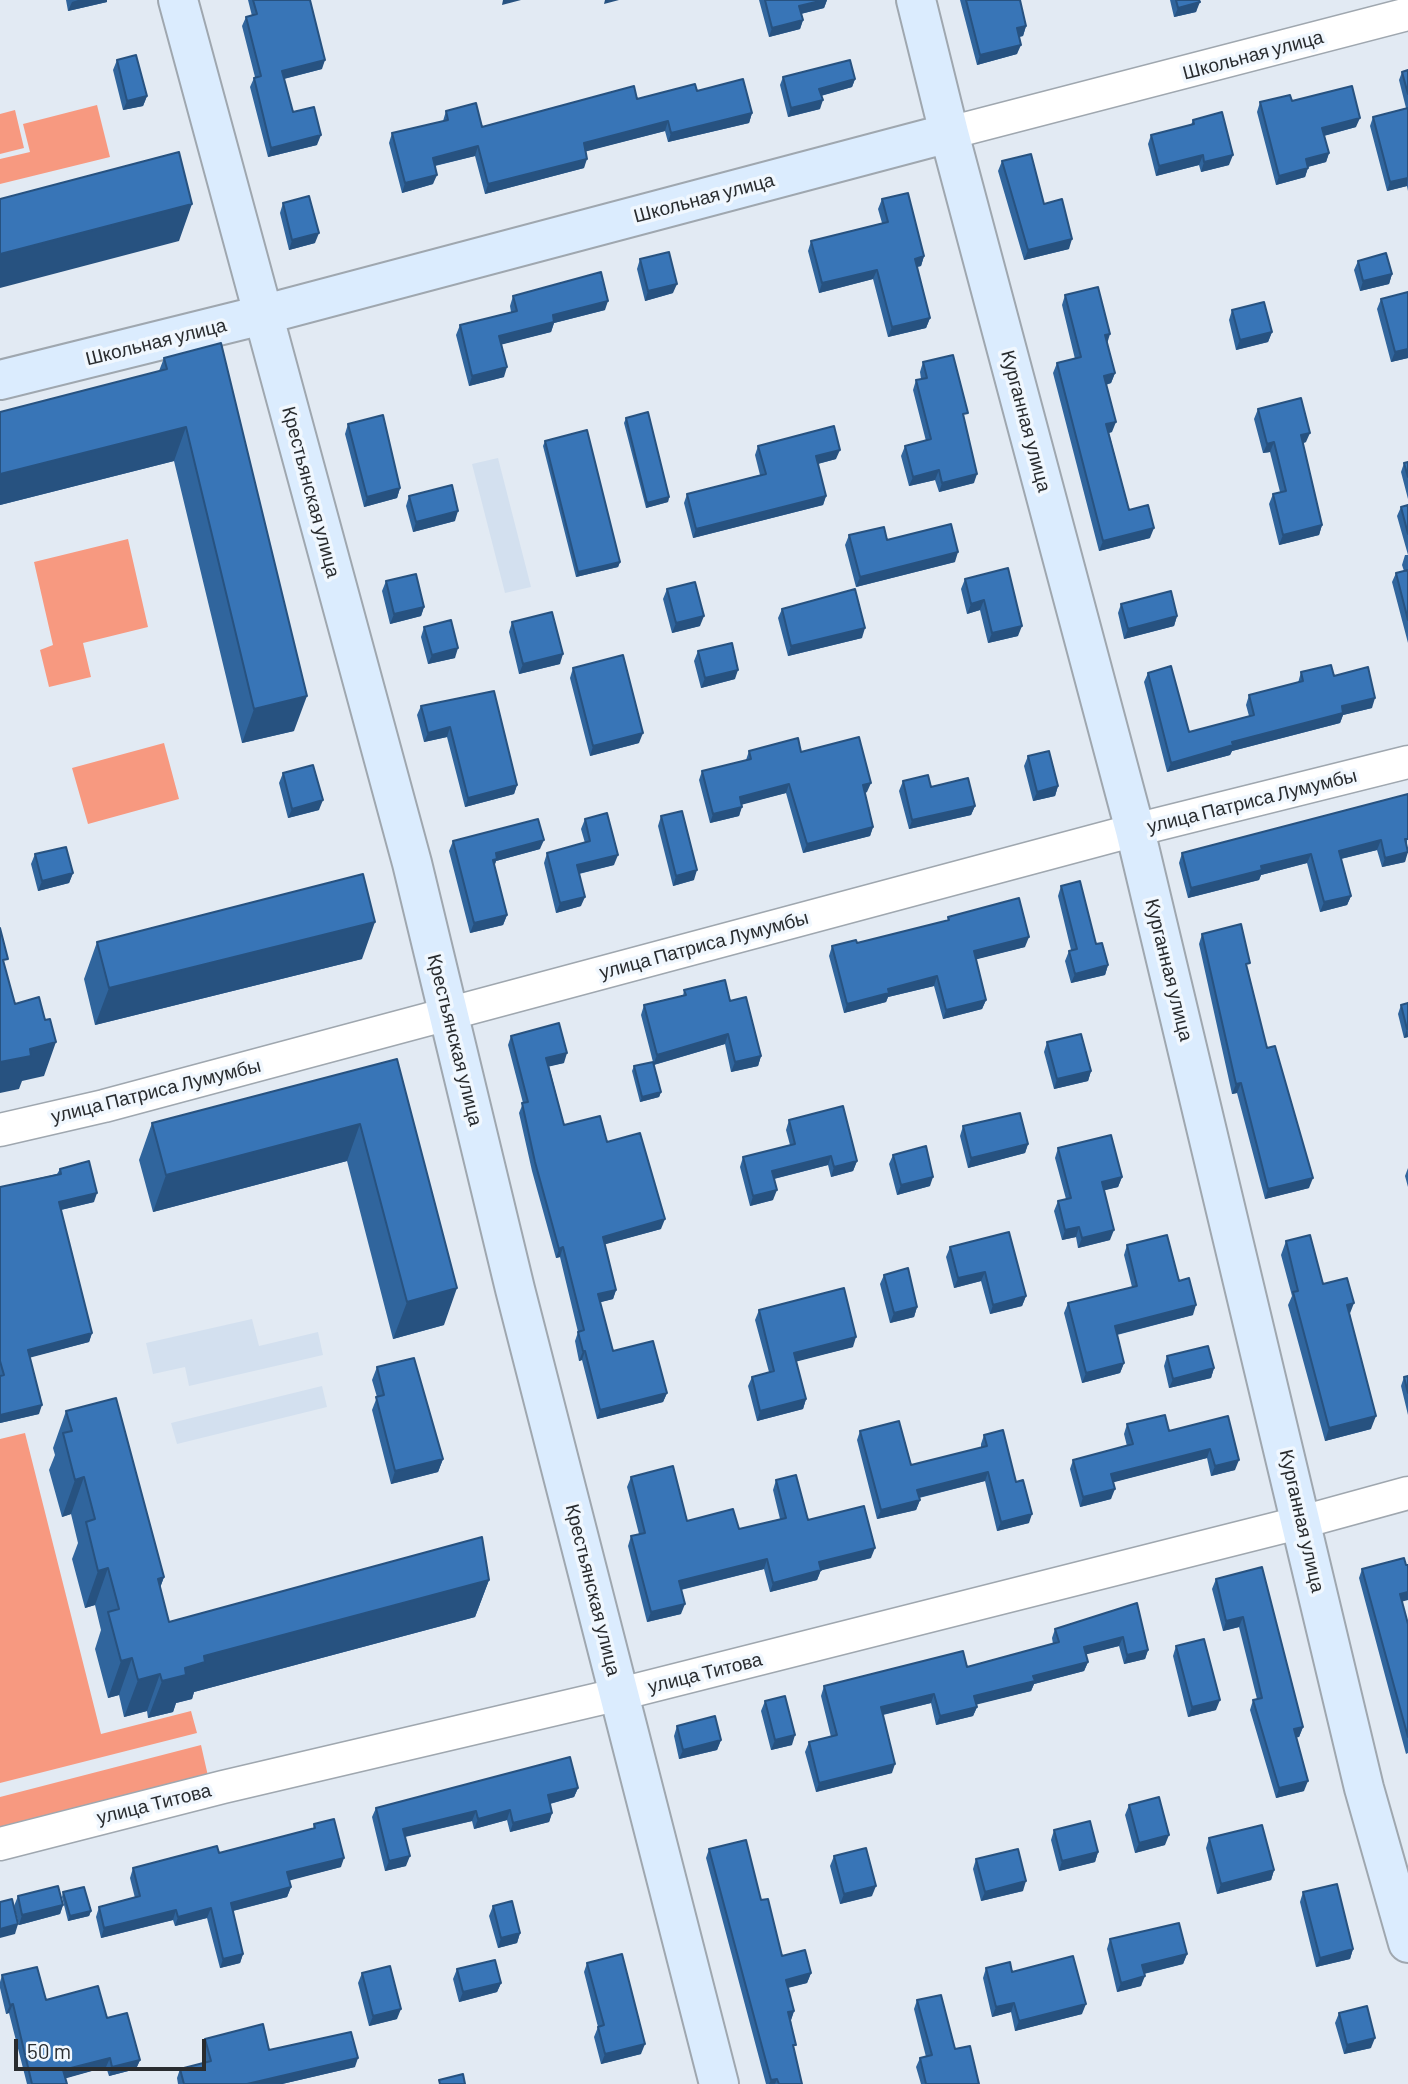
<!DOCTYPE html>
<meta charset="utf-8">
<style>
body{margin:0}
#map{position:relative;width:1408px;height:2084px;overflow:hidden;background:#e2eaf3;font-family:Barlow,sans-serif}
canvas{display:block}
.scale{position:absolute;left:14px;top:2039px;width:192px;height:32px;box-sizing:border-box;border:4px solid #292c2f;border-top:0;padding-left:9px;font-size:21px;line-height:24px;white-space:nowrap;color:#292c2f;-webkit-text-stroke:5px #f0f7fe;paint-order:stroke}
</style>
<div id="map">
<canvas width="1408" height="2084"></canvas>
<div class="scale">50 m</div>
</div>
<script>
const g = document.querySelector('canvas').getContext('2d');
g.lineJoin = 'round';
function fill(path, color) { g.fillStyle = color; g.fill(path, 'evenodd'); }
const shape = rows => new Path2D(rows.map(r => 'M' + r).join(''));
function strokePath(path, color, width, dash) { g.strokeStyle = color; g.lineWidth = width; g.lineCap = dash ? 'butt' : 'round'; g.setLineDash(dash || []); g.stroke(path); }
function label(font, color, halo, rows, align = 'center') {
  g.font = font + ' Barlow,sans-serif'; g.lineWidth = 7; g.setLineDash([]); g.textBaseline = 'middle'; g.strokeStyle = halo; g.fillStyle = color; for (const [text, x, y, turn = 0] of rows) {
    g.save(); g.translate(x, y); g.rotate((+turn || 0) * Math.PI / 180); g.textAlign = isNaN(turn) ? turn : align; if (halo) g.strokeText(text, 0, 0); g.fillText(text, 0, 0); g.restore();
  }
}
fill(shape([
 [498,458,531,587,505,593,472,464],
 [252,1319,259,1346,318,1332,323,1355,189,1386,185,1367,153,1374,146,1343],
 [322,1386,327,1407,177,1444,171,1423]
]), '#d3e0ef');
fill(shape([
 [97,105,110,157,0,184,0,159,30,152,23,124],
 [15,110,24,148,0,154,0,114],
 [128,539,148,627,83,643,91,677,49,687,40,650,53,645,34,562],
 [164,743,179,799,88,824,72,768],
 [25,1433,101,1734,191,1711,197,1733,0,1783,0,1439],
 [201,1745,208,1776,0,1829,0,1797]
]), '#f79980');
const street = shape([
 [949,133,1408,14],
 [0,1130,104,1106,1135,830,1408,762],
 [0,1844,223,1787,620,1694,1302,1522,1408,1493]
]);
const secondary = shape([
 [178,0,412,863,515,1289,719,2084],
 [916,0,949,133,1135,830,1364,1788,1408,1943],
 [0,380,262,315,949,133]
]);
strokePath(street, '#9fa7af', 35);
strokePath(secondary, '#9fa7af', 42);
strokePath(street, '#fff', 32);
strokePath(secondary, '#dbecfe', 38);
fill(shape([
 [66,0,107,0,107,2,68,11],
 [248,0,310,0,322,69,284,79,293,112,317,145,268,157,250,87,254,78,255,77,242,26,246,17,252,16],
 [759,0,827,0,824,8,801,14,803,20,800,29,769,37],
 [960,0,1020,0,1026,26,1023,36,1019,37,1017,54,977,65],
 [1170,0,1199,0,1196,12,1174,17],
 [117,60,147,96,143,106,123,110,113,70],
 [1408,70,1408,191,1407,186,1387,191,1370,126,1373,117,1406,108,1399,80,1402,72],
 [783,77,855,79,852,87,821,96,820,109,788,117,780,85],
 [697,91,752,113,749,123,668,142,665,131,586,151,584,168,485,194,475,156,435,166,433,184,402,193,389,143,392,133,443,121,446,111,482,127,637,99],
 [1292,101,1356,127,1324,136,1329,153,1326,162,1308,167,1305,177,1276,185,1257,112,1260,102],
 [1193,120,1229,165,1201,172,1199,165,1156,176,1148,144,1151,135,1191,125],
 [1002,161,1044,204,1069,249,1024,260,998,171],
 [882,199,924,256,921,266,917,267,930,318,926,328,888,337,873,279,819,293,808,251,811,241,882,223,878,209],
 [283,203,315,243,289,250,280,213],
 [640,259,673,293,645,301,637,269],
 [1358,261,1392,274,1389,284,1360,291,1354,270],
 [1408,292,1408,358,1391,362,1377,309,1381,299],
 [1065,295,1107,344,1115,373,1111,383,1106,385,1112,432,1109,433,1129,510,1150,538,1099,551,1053,373,1057,363,1075,359,1062,305],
 [513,296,605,310,554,323,551,332,502,344,504,377,469,386,456,335,460,325,511,312,510,306],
 [1232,310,1272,332,1268,342,1236,350,1229,320],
 [164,358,294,731,242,743,174,461,0,505,0,412,159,371],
 [923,362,965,422,974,483,939,492,935,480,909,486,901,456,905,446,926,441,913,390,916,380,921,379,920,372],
 [1258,409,1306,442,1303,443,1322,525,1319,535,1279,545,1269,504,1273,494,1280,492,1270,452,1263,453,1254,419],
 [626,418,669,497,668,502,646,508,624,423],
 [348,424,400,488,397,498,364,507,345,434],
 [545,441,620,562,618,567,576,577,543,446],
 [758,446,836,459,818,464,826,496,823,505,693,538,684,503,687,494,760,475,755,455],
 [1408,462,1408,499,1401,472,1404,463],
 [409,496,455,521,413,532,406,506],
 [1408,505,1408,643,1392,582,1396,573,1404,571,1402,565,1405,555,1408,555,1397,516,1401,507],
 [849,535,887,540,955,562,856,587,845,545],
 [965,579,1018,636,988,643,980,610,967,614,961,589],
 [386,581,424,607,421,616,390,624,382,591],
 [667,589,700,626,672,633,663,599],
 [1121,604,1177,616,1174,626,1124,639,1118,613],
 [782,609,862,638,788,656,778,618],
 [512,622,560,664,519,674,509,632],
 [424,627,455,658,428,664,421,637],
 [698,651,735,679,701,688,694,661],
 [573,668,639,743,590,756,570,678],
 [1301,672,1334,676,1372,708,1343,715,1340,723,1232,751,1230,755,1167,772,1144,682,1148,673,1189,732,1249,716,1246,705,1249,695,1298,683],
 [494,691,517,785,514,794,465,807,447,737,424,742,417,715,421,706],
 [749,751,801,752,867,792,865,793,873,827,870,836,803,853,786,793,742,804,739,816,710,823,699,780,702,771,746,760],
 [1028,756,1058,786,1055,796,1033,801,1024,766],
 [283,773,319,810,288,818,279,783],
 [903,781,931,787,975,806,971,815,909,829,899,791],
 [1408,794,1407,847,1405,862,1382,867,1377,850,1341,859,1351,896,1347,905,1320,912,1307,863,1261,875,1259,880,1188,898,1179,863,1182,853],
 [661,816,694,880,673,886,658,826],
 [585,819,614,865,579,874,581,906,556,913,544,863,547,853,585,843,581,829],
 [453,841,540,849,496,861,494,866,507,915,503,925,470,933,449,851],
 [35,854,73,873,69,883,38,891,31,864],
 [1061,886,1108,965,1105,975,1071,983,1065,961,1069,951,1071,950,1058,896],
 [948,917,1025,947,976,959,986,1000,982,1009,943,1019,934,986,888,997,886,1002,844,1013,829,956,832,946,857,943,947,921],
 [1202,934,1248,970,1267,1048,1309,1188,1265,1199,1237,1093,1232,1094,1199,944],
 [97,942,362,959,95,1025,84,979],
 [684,990,730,1001,761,1056,758,1066,731,1072,725,1044,654,1065,661,1092,659,1097,640,1102,632,1071,634,1066,653,1062,641,1015,644,1005,683,996],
 [1408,1003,1408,1037,1404,1038,1398,1014,1401,1005],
 [511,1036,564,1063,549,1066,564,1125,607,1142,661,1229,605,1244,616,1290,613,1299,600,1302,613,1351,667,1393,663,1402,597,1419,582,1360,579,1361,575,1341,578,1332,560,1257,556,1258,532,1171,519,1113,523,1103,508,1045],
 [1047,1042,1091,1071,1088,1081,1054,1089,1044,1052],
 [397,1059,444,1325,393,1339,347,1161,153,1212,139,1160,152,1123],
 [789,1120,857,1161,853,1171,831,1177,828,1165,774,1179,773,1200,750,1206,740,1167,743,1157,790,1145,786,1130],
 [963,1126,1028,1144,1025,1153,968,1168,960,1136],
 [1058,1148,1122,1177,1118,1187,1104,1190,1110,1240,1078,1248,1076,1237,1062,1240,1054,1211,1058,1201,1066,1199,1055,1158],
 [893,1155,930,1186,897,1195,889,1164],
 [1408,1168,1408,1187,1405,1176],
 [60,1169,94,1202,61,1210,92,1333,89,1342,30,1357,39,1414,0,1423,0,1187,57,1174],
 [1286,1241,1350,1314,1371,1429,1325,1441,1288,1305,1292,1296,1281,1255],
 [1127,1245,1179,1281,1193,1315,1117,1335,1124,1363,1120,1373,1082,1383,1064,1313,1068,1303,1132,1287,1124,1255],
 [950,1247,1026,1296,1022,1306,990,1314,981,1281,954,1288,946,1257],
 [884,1275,917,1307,914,1317,890,1323,880,1284],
 [759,1310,853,1347,796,1361,806,1399,803,1409,757,1421,748,1386,752,1377,769,1372,755,1320],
 [1167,1356,1214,1368,1211,1378,1169,1388,1164,1366],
 [377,1367,443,1459,438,1472,391,1484,372,1410,377,1397,372,1380],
 [1408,1376,1408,1415,1401,1386,1404,1377],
 [66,1411,164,1577,160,1588,169,1622,489,1580,475,1617,194,1692,192,1699,176,1703,173,1712,148,1718,147,1711,124,1717,119,1695,108,1698,95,1649,101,1630,95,1605,85,1608,72,1559,78,1543,71,1514,62,1517,49,1470,55,1455,53,1448],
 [1228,1416,1235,1470,1211,1476,1207,1458,1113,1482,1111,1499,1080,1507,1070,1469,1073,1460,1127,1446,1124,1434,1127,1424,1169,1431],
 [860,1431,911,1465,981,1448,981,1444,984,1435,1016,1482,1029,1523,997,1531,985,1481,919,1498,920,1500,916,1510,877,1519,857,1440],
 [631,1477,687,1521,739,1529,780,1519,773,1490,776,1480,808,1520,871,1558,821,1570,817,1580,770,1592,764,1569,681,1590,681,1614,647,1622,628,1546,631,1536,639,1534,627,1487],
 [1406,1565,1402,1602,1408,1624,1408,1753,1406,1754,1359,1578,1362,1569],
 [1262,1567,1303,1727,1299,1737,1296,1737,1304,1791,1276,1798,1250,1710,1253,1700,1257,1699,1239,1627,1223,1631,1212,1589,1216,1579],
 [1137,1603,1148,1650,1145,1659,1124,1664,1119,1646,1086,1654,1088,1662,1084,1671,1034,1684,1031,1691,976,1704,977,1707,973,1716,936,1725,931,1703,883,1715,892,1773,816,1792,805,1752,809,1742,831,1737,821,1696,824,1686,967,1667,1053,1644,1052,1638,1055,1629],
 [1176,1646,1216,1710,1188,1717,1173,1656],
 [765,1701,792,1745,771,1750,761,1711],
 [677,1726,721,1740,717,1750,679,1759,674,1736],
 [578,1788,574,1797,550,1804,552,1813,549,1822,510,1832,507,1820,474,1829,472,1821,405,1837,406,1866,385,1871,372,1817,376,1808],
 [1129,1805,1165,1845,1135,1853,1125,1815],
 [314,1824,341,1867,289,1880,291,1887,287,1897,233,1911,243,1954,240,1963,220,1968,207,1918,175,1926,173,1920,101,1938,96,1917,99,1907,135,1898,130,1878,133,1868,219,1853,313,1829],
 [1054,1830,1098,1852,1095,1862,1059,1871,1051,1840],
 [1209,1838,1274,1870,1271,1880,1217,1894,1206,1848],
 [709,1849,761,1900,782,1956,811,1973,807,1983,788,1988,794,2011,791,2020,794,2050,802,2084,766,2084,706,1858],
 [834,1856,872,1896,840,1904,830,1866],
 [976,1859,1023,1891,981,1901,973,1869],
 [63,1892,91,1911,89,1916,68,1921,62,1897],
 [1303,1892,1353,1949,1350,1959,1316,1967,1300,1902],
 [18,1896,63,1905,60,1914,19,1925,14,1906],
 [493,1906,520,1933,517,1943,498,1948,489,1916],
 [1110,1939,1187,1954,1183,1964,1144,1974,1141,1986,1117,1992,1107,1949],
 [587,1963,641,2054,601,2064,594,2037,598,2027,584,1972],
 [986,1968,1012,1972,1082,2014,1015,2031,1011,2012,992,2017,983,1978],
 [457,1969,501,1983,497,1992,459,2002,453,1979],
 [362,1973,397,2019,369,2026,358,1983],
 [2,1975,46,2000,107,2018,140,2060,136,2069,109,2076,106,2067,65,2078,67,2084,27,2084,9,2013,6,2014,0,1988,0,1982],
 [917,2000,955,2049,979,2084,921,2084,916,2067,920,2058,926,2057,914,2009],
 [1339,2013,1371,2048,1344,2054,1335,2023],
 [205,2039,269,2050,355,2067,282,2084,178,2084,177,2078,180,2069,206,2063,202,2048]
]), '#30659d');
fill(shape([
 [78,0,107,0,107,2,68,11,72,2],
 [503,0,521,0,502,5],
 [605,0,619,0,604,4],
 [824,0,827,0,824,8,796,15,799,6],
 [1200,2,1196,12,1174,17,1178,8],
 [803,20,800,29,769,37,772,28],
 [1026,26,1023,36,1013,38,1017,28],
 [1021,45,1017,54,977,65,980,55],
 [325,60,322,69,279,80,282,71],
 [855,79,852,87,816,97,819,89],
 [147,96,143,106,123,110,127,101],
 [823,100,820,109,788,117,791,108],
 [752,113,749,123,668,142,671,133],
 [1360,118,1356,127,1319,137,1322,128],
 [668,121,665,131,580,153,584,143],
 [321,135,317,145,268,157,271,148],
 [478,146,475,156,429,167,433,158],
 [1329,153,1326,162,1303,168,1306,159],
 [1203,155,1199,165,1156,176,1159,166],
 [1233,155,1229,165,1201,172,1204,162],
 [587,159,584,168,485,194,488,184],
 [1308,168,1305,177,1276,185,1279,176],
 [437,175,433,184,402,193,405,183],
 [1408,178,1407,186,1387,191,1390,182],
 [192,204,179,241,0,288,0,254],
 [319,233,315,243,289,250,292,240],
 [1072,239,1069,249,1024,260,1028,250],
 [924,256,921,266,911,268,915,259],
 [877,270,873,279,819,293,822,283],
 [1392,274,1389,284,1360,291,1363,281],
 [677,284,673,293,645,301,648,291],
 [608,301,605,310,554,323,551,332,496,346,499,336,553,315],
 [930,318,926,328,888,337,892,327],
 [1272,332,1268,342,1236,350,1240,340],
 [1110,334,1107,344,1105,335],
 [1408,349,1408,358,1391,362,1395,352],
 [507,367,504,377,469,386,472,376],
 [1115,373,1111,383,1100,386,1104,376],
 [1116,422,1112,432,1103,434,1106,424],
 [186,427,174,461,0,505,0,474],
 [1310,433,1306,442,1297,445,1301,435],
 [1274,442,1270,452,1263,453,1267,444],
 [840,450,836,459,813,465,816,456],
 [939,470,935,480,909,486,913,477],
 [977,474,974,483,939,492,942,483],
 [400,488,397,498,364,507,367,497],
 [826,496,823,505,693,538,696,529],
 [669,497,668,502,646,508,647,503],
 [458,511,455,521,413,532,416,522],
 [1322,525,1319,535,1279,545,1283,535],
 [1154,528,1150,538,1099,551,1103,541],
 [958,552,955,562,856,587,860,577],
 [620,562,618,567,576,577,578,572],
 [984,600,980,610,967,614,971,604],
 [424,607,421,616,390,624,394,614],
 [704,616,700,626,672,633,676,623],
 [1177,616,1174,626,1124,639,1128,629],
 [1022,626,1018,636,988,643,992,633],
 [865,628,862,638,788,656,791,646],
 [458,648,455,658,428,664,432,655],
 [563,654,560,664,519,674,523,664],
 [738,670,735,679,701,688,705,678],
 [307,696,294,731,242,743,254,709],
 [1375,698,1372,708,1343,715,1340,723,1232,751,1230,755,1167,772,1171,763,1342,706],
 [450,727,447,737,424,742,428,733],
 [643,733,639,743,590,756,593,746],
 [871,783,867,792,859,794,863,785],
 [789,784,786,793,737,806,740,797],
 [517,785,514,794,465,807,468,798],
 [1058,786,1055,796,1033,801,1037,792],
 [323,800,319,810,288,818,292,809],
 [975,806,971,815,909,829,912,820],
 [742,807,739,816,710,823,713,814],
 [873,827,870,836,803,853,807,844],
 [544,840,540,849,496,861,494,868,489,870,496,853],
 [1381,840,1377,850,1336,860,1339,851],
 [1408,852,1405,862,1382,867,1385,858],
 [1311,854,1307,863,1261,875,1259,880,1188,898,1191,888,1261,866],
 [618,855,614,865,573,875,577,865],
 [697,870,694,880,673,886,676,876],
 [73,873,69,883,38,891,42,881],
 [1351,896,1347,905,1320,912,1324,902],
 [585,897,581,906,556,913,560,903],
 [507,915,503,925,470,933,474,923],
 [375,922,362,959,95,1025,109,988],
 [1029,937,1025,947,970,961,974,951],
 [1108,965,1105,975,1071,983,1075,974],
 [937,976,934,986,888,997,886,1002,844,1013,847,1004,888,989],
 [986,1000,982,1009,943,1019,946,1010],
 [1407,1029,1408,1037,1404,1038],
 [728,1034,725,1044,653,1065,657,1055],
 [56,1042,44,1076,22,1081,19,1089,0,1093,0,1062,30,1049],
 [567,1053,564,1063,543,1068,546,1058],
 [761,1056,758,1066,731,1072,735,1062],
 [1091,1071,1088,1081,1054,1089,1057,1079],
 [1241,1083,1237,1093,1232,1094,1236,1084],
 [661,1092,659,1097,640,1102,642,1097],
 [360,1124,347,1161,153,1212,166,1175],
 [1028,1144,1025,1153,968,1168,971,1158],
 [831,1156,828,1165,769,1180,772,1171],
 [857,1161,853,1171,831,1177,834,1167],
 [933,1177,930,1186,897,1195,901,1185],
 [1122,1177,1118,1187,1098,1192,1102,1182],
 [1313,1178,1309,1188,1265,1199,1268,1189],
 [777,1190,773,1200,750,1206,753,1196],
 [97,1193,94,1202,56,1211,59,1202],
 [665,1219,661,1229,599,1246,603,1237],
 [1079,1227,1076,1237,1062,1240,1065,1230],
 [1114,1230,1110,1240,1078,1248,1082,1238],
 [563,1247,560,1257,556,1258,559,1249],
 [985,1272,981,1281,954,1288,958,1278],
 [457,1288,444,1325,393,1339,407,1302],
 [616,1290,613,1299,594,1304,598,1294],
 [1026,1296,1022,1306,990,1314,993,1305],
 [1354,1303,1349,1316,1347,1305],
 [1196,1305,1193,1315,1111,1336,1115,1326],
 [917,1307,914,1317,890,1323,894,1313],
 [92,1333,89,1342,25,1359,28,1350],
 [856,1337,853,1347,791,1363,794,1353],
 [583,1351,585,1351,582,1360,579,1361],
 [1124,1363,1120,1373,1082,1383,1086,1373],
 [1214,1368,1211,1378,1169,1388,1173,1379],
 [667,1393,663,1402,597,1419,600,1410],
 [806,1399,803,1409,757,1421,760,1411],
 [42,1405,39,1414,0,1423,0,1415],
 [1376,1416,1371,1429,1325,1441,1329,1428],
 [1210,1449,1207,1458,1107,1484,1111,1474],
 [443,1459,438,1472,391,1484,395,1471],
 [1239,1460,1235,1470,1211,1476,1215,1466],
 [988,1472,985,1481,913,1499,917,1490],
 [84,1477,71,1514,62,1517,75,1480],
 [1115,1489,1111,1499,1080,1507,1083,1497],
 [920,1500,916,1510,877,1519,881,1510],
 [1032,1514,1029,1523,997,1531,1001,1522],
 [875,1548,871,1558,815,1572,819,1562],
 [767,1559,764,1569,675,1591,679,1581],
 [108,1568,95,1605,85,1608,98,1571],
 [821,1570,817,1580,770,1592,773,1583],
 [164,1577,150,1614,158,1579],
 [489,1580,475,1617,194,1692,192,1699,176,1703,173,1712,148,1718,162,1681,204,1656],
 [1408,1592,1408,1600,1397,1603,1400,1594],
 [685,1604,681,1614,647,1622,651,1612],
 [1243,1617,1239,1627,1223,1631,1226,1621],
 [1123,1637,1119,1646,1080,1656,1084,1647],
 [1148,1650,1145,1659,1124,1664,1127,1655],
 [132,1658,119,1695,108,1698,121,1661],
 [1088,1662,1084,1671,1034,1684,1031,1691,971,1706,974,1696,1033,1676],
 [160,1674,147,1711,124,1717,138,1680],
 [934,1694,931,1703,877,1716,881,1707],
 [1220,1700,1216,1710,1188,1717,1192,1707],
 [977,1707,973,1716,936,1725,940,1716],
 [1303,1727,1299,1737,1290,1739,1294,1729],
 [795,1735,792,1745,771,1750,775,1740],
 [721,1740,717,1750,679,1759,683,1750],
 [895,1764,892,1773,816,1792,819,1783],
 [1308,1781,1304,1791,1276,1798,1279,1788],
 [578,1788,574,1797,545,1805,548,1795],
 [510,1810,507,1820,474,1829,478,1819],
 [476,1811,472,1821,399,1838,403,1829],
 [552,1813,549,1822,510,1832,513,1823],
 [1169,1835,1165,1845,1135,1853,1139,1843],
 [1098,1852,1095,1862,1059,1871,1062,1861],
 [410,1856,406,1866,385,1871,389,1861],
 [344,1858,341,1867,284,1882,287,1872],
 [1274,1870,1271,1880,1217,1894,1221,1884],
 [1026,1881,1023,1891,981,1901,985,1892],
 [876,1886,872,1896,840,1904,844,1894],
 [291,1887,287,1897,228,1912,231,1903],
 [63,1905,60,1914,19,1925,22,1915],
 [211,1908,207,1918,175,1926,178,1917],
 [176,1910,173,1920,101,1938,104,1928],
 [91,1911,89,1916,68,1921,70,1916],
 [18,1924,15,1934,0,1938,0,1929],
 [520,1933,517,1943,498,1948,501,1938],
 [1353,1949,1350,1959,1316,1967,1320,1958],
 [243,1954,240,1963,220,1968,223,1959],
 [1187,1954,1183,1964,1138,1975,1142,1965],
 [811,1973,807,1983,782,1989,786,1980],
 [1145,1976,1141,1986,1117,1992,1121,1983],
 [501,1983,497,1992,459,2002,463,1992],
 [1014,2003,1011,2012,992,2017,996,2007],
 [13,2004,9,2013,6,2014,10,2005],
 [1086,2004,1082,2014,1015,2031,1019,2021],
 [401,2009,397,2019,369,2026,373,2016],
 [794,2011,791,2020,788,2012],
 [1375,2038,1371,2048,1344,2054,1347,2045],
 [645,2044,641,2054,601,2064,605,2054],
 [110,2058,106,2067,60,2080,63,2070],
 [358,2058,355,2067,282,2084,247,2084],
 [140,2060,136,2069,109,2076,112,2067],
 [777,2079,775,2084,769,2084,771,2080]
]), '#275280');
const building = shape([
 [253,0,310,0,325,60,282,71,293,112,314,107,321,135,271,148,254,78,261,76,246,17,257,14,253,0],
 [765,0,824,0,799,6,803,20,772,28,765,0],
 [966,0,1020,0,1026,26,1017,28,1021,45,980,55,966,0],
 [1176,0,1199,0,1200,2,1178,8,1176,0],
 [136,55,147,96,127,101,117,60,136,55],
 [850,60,855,79,819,89,823,100,791,108,783,77,850,60],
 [1408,70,1408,94,1402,72,1408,70],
 [743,79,752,113,671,133,668,121,584,143,587,159,488,184,478,146,433,158,437,175,405,183,392,133,448,120,446,111,476,103,482,127,634,86,637,99,695,84,697,91,743,79],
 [1352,86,1360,118,1322,128,1329,153,1306,159,1308,168,1279,176,1260,102,1290,95,1292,101,1352,86],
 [1408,108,1408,178,1390,182,1373,117,1408,108],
 [1222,112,1233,155,1204,162,1203,155,1159,166,1151,135,1194,124,1193,120,1222,112],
 [179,152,192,204,0,254,0,199,179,152],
 [1031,154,1044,204,1062,199,1072,239,1028,250,1002,161,1031,154],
 [908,193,924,256,915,259,930,318,892,327,877,270,822,283,811,241,888,222,882,199,908,193],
 [309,196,319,233,292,240,283,203,309,196],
 [669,252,677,284,648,291,640,259,669,252],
 [1386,253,1392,274,1363,281,1358,261,1386,253],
 [601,272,608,301,553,315,554,322,499,336,507,367,472,376,460,325,517,311,513,296,601,272],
 [1098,287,1110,334,1105,335,1115,373,1104,376,1116,422,1106,424,1129,510,1148,505,1154,528,1103,541,1057,363,1081,357,1065,295,1098,287],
 [1408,292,1408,349,1395,352,1381,299,1408,292],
 [1264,302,1272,332,1240,340,1232,310,1264,302],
 [221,343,307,696,254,709,186,427,0,474,0,412,167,369,164,358,221,343],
 [953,355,968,413,963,414,977,474,942,483,939,470,913,477,905,446,931,439,916,380,927,378,923,362,953,355],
 [1301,398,1310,433,1301,435,1322,525,1283,535,1273,494,1286,491,1274,442,1267,444,1258,409,1301,398],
 [648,412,669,497,647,503,626,418,648,412],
 [383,415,400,488,367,497,348,424,383,415],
 [834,426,840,450,816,456,826,496,696,529,687,494,766,474,758,446,834,426],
 [587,430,620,562,578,572,545,441,587,430],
 [1408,462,1408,477,1404,463,1408,462],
 [452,485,458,511,416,522,409,496,452,485],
 [1408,505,1408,534,1401,507,1408,505],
 [951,524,958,552,860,577,849,535,884,527,887,540,951,524],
 [1008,568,1022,626,992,633,984,600,971,604,965,579,1008,568],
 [1408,570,1408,620,1396,573,1408,570],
 [416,574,424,607,394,614,386,581,416,574],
 [695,582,704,616,676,623,667,589,695,582],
 [855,589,865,628,791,646,782,609,855,589],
 [1171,591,1177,616,1128,629,1121,604,1171,591],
 [552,612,563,654,523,664,512,622,552,612],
 [451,620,458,648,432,655,424,627,451,620],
 [732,643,738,670,705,678,698,651,732,643],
 [623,655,643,733,593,746,573,668,623,655],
 [1331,665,1334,676,1368,667,1375,698,1342,706,1343,713,1232,742,1233,745,1171,763,1148,673,1171,666,1189,732,1254,715,1249,695,1303,681,1301,672,1331,665],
 [494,691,517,785,468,798,450,727,428,733,421,706,494,691],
 [859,737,871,783,863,785,873,827,807,844,789,784,740,797,742,807,713,814,702,771,751,759,749,751,798,738,801,752,859,737],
 [1049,751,1058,786,1037,792,1028,756,1049,751],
 [313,765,323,800,292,809,283,773,313,765],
 [928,775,931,787,968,778,975,806,912,820,903,781,928,775],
 [1408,794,1408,839,1405,839,1408,852,1385,858,1381,840,1339,851,1351,896,1324,902,1311,854,1261,866,1262,870,1191,888,1182,853,1408,794],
 [682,811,697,870,676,876,661,816,682,811],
 [607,813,618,855,577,865,585,897,560,903,547,853,590,841,585,819,607,813],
 [538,819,544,840,496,853,497,859,493,860,507,915,474,923,453,841,538,819],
 [66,847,73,873,42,881,35,854,66,847],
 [363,874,375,922,109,988,97,942,363,874],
 [1080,881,1096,944,1102,943,1108,965,1075,974,1069,951,1077,949,1061,886,1080,881],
 [1019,898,1029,937,974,951,986,1000,946,1010,937,976,888,989,889,993,847,1004,832,946,856,940,857,943,949,920,948,917,1019,898],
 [1241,924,1250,963,1246,964,1267,1048,1275,1046,1313,1178,1268,1189,1241,1083,1236,1084,1202,934,1241,924],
 [0,928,8,959,3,960,15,1004,39,997,45,1020,50,1019,56,1042,30,1049,31,1056,0,1062,0,928],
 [725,980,730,1001,746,997,761,1056,735,1062,728,1034,657,1055,644,1005,686,995,684,990,725,980],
 [1408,1003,1408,1029,1407,1029,1401,1005,1408,1003],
 [559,1023,567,1053,546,1058,564,1125,600,1116,607,1142,640,1133,665,1219,603,1237,616,1290,598,1294,613,1351,653,1341,667,1393,600,1410,585,1351,583,1351,578,1332,584,1330,563,1247,559,1249,535,1162,522,1103,528,1102,511,1036,559,1023],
 [1081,1034,1091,1071,1057,1079,1047,1042,1081,1034],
 [397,1059,457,1288,407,1302,360,1124,166,1175,152,1123,397,1059],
 [653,1062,661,1092,642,1097,634,1066,653,1062],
 [843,1106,857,1161,834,1167,831,1156,772,1171,777,1190,753,1196,743,1157,795,1144,789,1120,843,1106],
 [1020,1113,1028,1144,971,1158,963,1126,1020,1113],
 [1111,1135,1122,1177,1102,1182,1114,1230,1082,1238,1079,1227,1065,1230,1058,1201,1071,1198,1058,1148,1111,1135],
 [926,1146,933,1177,901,1185,893,1155,926,1146],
 [89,1161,97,1193,59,1202,92,1333,28,1350,42,1405,0,1415,0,1376,4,1375,0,1361,0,1187,61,1174,60,1169,89,1161],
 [1009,1232,1026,1296,993,1305,985,1272,958,1278,950,1247,1009,1232],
 [1167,1235,1179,1281,1189,1278,1196,1305,1115,1326,1124,1363,1086,1373,1068,1303,1137,1286,1127,1245,1167,1235],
 [1310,1235,1323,1284,1347,1278,1354,1303,1347,1305,1376,1416,1329,1428,1293,1292,1298,1291,1286,1241,1310,1235],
 [908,1268,917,1307,894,1313,884,1275,908,1268],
 [844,1288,856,1337,794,1353,806,1399,760,1411,752,1377,774,1371,759,1310,844,1288],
 [1208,1346,1214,1368,1173,1379,1167,1356,1208,1346],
 [414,1358,443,1459,395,1471,376,1397,384,1395,377,1367,414,1358],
 [1408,1376,1408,1393,1404,1377,1408,1376],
 [116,1398,164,1577,158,1579,169,1622,482,1537,489,1580,204,1656,205,1662,185,1668,186,1675,162,1681,160,1674,138,1680,132,1658,121,1661,108,1612,119,1609,108,1568,98,1571,86,1522,95,1519,84,1477,75,1480,63,1433,72,1431,66,1411,116,1398],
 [1165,1415,1169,1431,1228,1416,1239,1460,1215,1466,1210,1449,1111,1474,1115,1489,1083,1497,1073,1460,1133,1444,1127,1424,1165,1415],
 [899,1421,911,1465,987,1446,984,1435,1003,1430,1016,1482,1023,1480,1032,1514,1001,1522,988,1472,917,1490,920,1500,881,1510,860,1431,899,1421],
 [673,1466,687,1521,733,1509,739,1529,786,1518,776,1480,796,1475,808,1520,864,1506,875,1548,819,1562,821,1570,773,1583,767,1559,679,1581,685,1604,651,1612,631,1536,645,1533,631,1477,673,1466],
 [1404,1558,1406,1565,1408,1565,1408,1592,1400,1594,1408,1624,1408,1737,1362,1569,1404,1558],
 [1262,1567,1303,1727,1294,1729,1308,1781,1279,1788,1253,1700,1262,1698,1243,1617,1226,1621,1216,1579,1262,1567],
 [1137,1603,1148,1650,1127,1655,1123,1637,1084,1647,1088,1662,1033,1676,1035,1681,974,1696,977,1707,940,1716,934,1694,881,1707,895,1764,819,1783,809,1742,837,1735,824,1686,963,1651,967,1667,1059,1642,1055,1629,1137,1603],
 [1204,1639,1220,1700,1192,1707,1176,1646,1204,1639],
 [785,1696,795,1735,775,1740,765,1701,785,1696],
 [715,1716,721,1740,683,1750,677,1726,715,1716],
 [570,1757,578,1788,548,1795,552,1813,513,1823,510,1810,478,1819,476,1811,403,1829,410,1856,389,1861,376,1808,570,1757],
 [1159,1797,1169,1835,1139,1843,1129,1805,1159,1797],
 [334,1819,344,1858,287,1872,291,1887,231,1903,243,1954,223,1959,211,1908,178,1917,176,1910,104,1928,99,1907,140,1896,133,1868,217,1846,219,1853,315,1828,314,1824,334,1819],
 [1090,1821,1098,1852,1062,1861,1054,1830,1090,1821],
 [1262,1825,1274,1870,1221,1884,1209,1838,1262,1825],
 [746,1840,761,1900,768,1899,782,1956,805,1950,811,1973,786,1980,794,2011,788,2012,796,2045,793,2045,802,2084,779,2084,777,2079,771,2080,709,1849,746,1840],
 [866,1848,876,1886,844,1894,834,1856,866,1848],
 [1018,1849,1026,1881,985,1892,976,1859,1018,1849],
 [1337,1884,1353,1949,1320,1958,1303,1892,1337,1884],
 [58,1886,63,1905,22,1915,18,1896,58,1886],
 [84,1887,91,1911,70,1916,63,1892,84,1887],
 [12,1899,18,1924,0,1929,0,1902,12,1899],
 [512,1901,520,1933,501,1938,493,1906,512,1901],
 [1179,1923,1187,1954,1142,1965,1145,1976,1121,1983,1110,1939,1179,1923],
 [622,1954,645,2044,605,2054,598,2027,604,2025,587,1963,622,1954],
 [1073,1956,1086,2004,1019,2021,1014,2003,996,2007,986,1968,1010,1962,1012,1972,1073,1956],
 [495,1960,501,1983,463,1992,457,1969,495,1960],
 [390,1966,401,2009,373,2016,362,1973,390,1966],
 [37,1967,46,2000,98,1986,107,2018,127,2013,140,2060,112,2067,110,2058,63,2070,67,2084,32,2084,13,2004,10,2005,2,1975,37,1967],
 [941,1995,955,2049,970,2046,979,2084,926,2084,920,2058,932,2055,917,2000,941,1995],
 [1367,2006,1375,2038,1347,2045,1339,2013,1367,2006],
 [263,2024,269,2050,351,2032,358,2058,247,2084,184,2084,180,2069,211,2061,205,2039,263,2024],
 [463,2074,465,2084,440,2084,439,2080,463,2074]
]);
fill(building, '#3875b7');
strokePath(building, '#275280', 2);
label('19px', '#292c2f', '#f0f7fe', [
 ["Школьная улица",1253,55,-15],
 ["Школьная улица",704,198,-15],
 ["Школьная улица",156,342,-14],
 ["Курганная улица",1026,421,75],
 ["Крестьянская улица",311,492,75],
 ["улица Патриса Лумумбы",1252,801,-14],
 ["улица Патриса Лумумбы",704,945,-15],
 ["Курганная улица",1169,970,76],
 ["Крестьянская улица",455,1040,76],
 ["улица Патриса Лумумбы",156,1091,-14],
 ["Курганная улица",1302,1521,77],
 ["Крестьянская улица",593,1590,76],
 ["улица Титова",705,1673,-14],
 ["улица Титова",154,1804,-14]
]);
</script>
